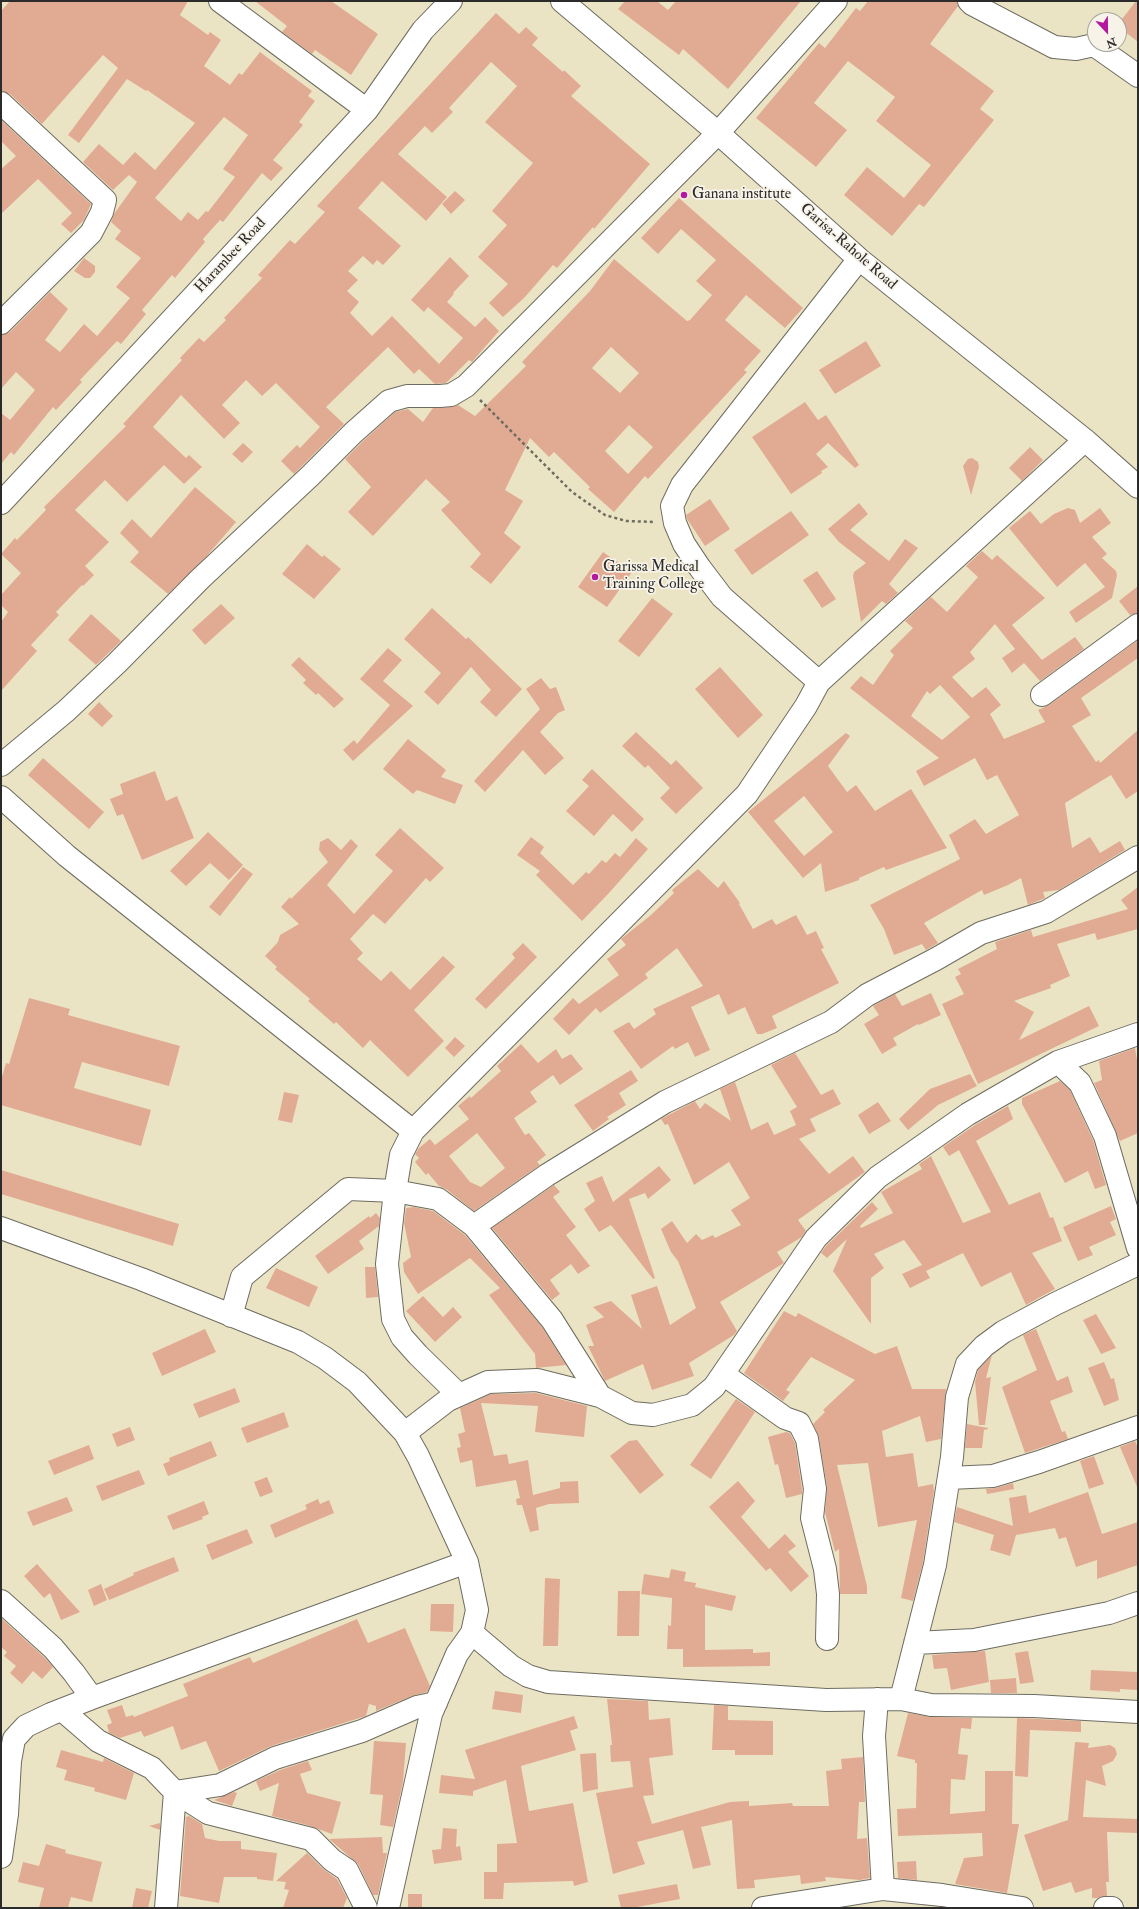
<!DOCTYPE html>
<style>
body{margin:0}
#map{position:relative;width:1139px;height:1909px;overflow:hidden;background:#ebe4c4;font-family:"IM FELL Double Pica",serif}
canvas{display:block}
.frame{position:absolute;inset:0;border:2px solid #2b2b2b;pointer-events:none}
.north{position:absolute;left:1087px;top:12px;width:40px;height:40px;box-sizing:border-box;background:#f7f3e8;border:1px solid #a5a39c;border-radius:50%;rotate:158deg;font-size:11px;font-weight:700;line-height:16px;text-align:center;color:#2b2b2b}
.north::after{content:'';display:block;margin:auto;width:14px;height:18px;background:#b5179e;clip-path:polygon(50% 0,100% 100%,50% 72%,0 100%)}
</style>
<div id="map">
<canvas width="1139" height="1909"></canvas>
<div class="frame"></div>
<div class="north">N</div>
</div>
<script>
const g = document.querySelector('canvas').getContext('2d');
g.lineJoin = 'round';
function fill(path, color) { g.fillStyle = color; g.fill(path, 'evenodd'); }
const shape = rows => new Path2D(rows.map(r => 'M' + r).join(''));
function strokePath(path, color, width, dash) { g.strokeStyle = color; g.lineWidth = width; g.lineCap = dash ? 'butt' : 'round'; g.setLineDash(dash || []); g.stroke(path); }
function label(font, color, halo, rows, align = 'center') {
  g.font = font + ' "IM FELL Double Pica",serif'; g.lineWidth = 3.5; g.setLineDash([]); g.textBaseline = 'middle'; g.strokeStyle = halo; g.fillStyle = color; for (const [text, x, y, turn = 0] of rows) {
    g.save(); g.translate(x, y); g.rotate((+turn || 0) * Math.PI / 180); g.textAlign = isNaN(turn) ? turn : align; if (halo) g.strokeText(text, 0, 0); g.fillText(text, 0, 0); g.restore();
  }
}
fill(shape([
 [10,1,188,1,180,15,208,35,210,32,221,40,204,66,230,85,239,73,242,75,260,52,312,91,308,96,315,101,299,122,303,125,273,160,283,168,271,181,262,173,223,222,220,220,203,239,205,242,175,278,172,275,142,310,146,314,121,344,117,341,80,380,82,382,56,410,53,407,14,455,11,452,1,464,1,413,10,420,35,390,16,372,1,389,1,335,10,332,50,292,68,309,45,340,60,352,84,324,97,336,130,298,116,287,141,258,115,239,121,231,111,222,114,214,137,182,129,175,113,190,83,162,99,144,123,165,135,152,155,170,195,123,147,90,146,91,127,79,79,143,68,135,118,68,103,55,42,124,10,94,1,91,1,11],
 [224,117,248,135,223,169,235,177,208,212,206,211,198,220,188,212,181,221,155,198],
 [255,1,331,1,378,34,351,75,315,50,312,54,282,32,287,26],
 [625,1,657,1,668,10,676,1,801,1,728,89,683,49,679,55,618,9],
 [868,1,957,1,958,6,930,44,994,91,980,109,994,120,924,207,919,204,892,236,844,195,867,167,904,198,931,165,876,121,895,97,848,61,814,103,847,130,816,167,756,118,819,43,825,48,856,8,860,11],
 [1136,1,1138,1,1138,42,1119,27,1119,23],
 [496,13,519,34,526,27,538,38,532,45,563,72,564,70,581,86,571,96,650,164,594,229,593,227,557,268,553,265,524,298,503,317,489,303,508,284,478,257,507,225,492,211,533,163,485,122,517,86,491,62,449,108,453,112,432,133,425,126,398,154,447,197,426,221,382,181,358,208,401,246,383,265,377,260,373,265,363,256,348,271,358,280,347,291,359,302,350,313,372,336,392,316,439,364,463,338,428,307,424,312,411,300,450,257,469,276,453,293,454,294,447,302,475,327,485,317,499,331,472,362,469,360,446,383,435,384,419,369,414,374,388,347,326,407,344,424,294,474,281,461,297,445,300,448,320,427,276,383,262,396,246,380,222,405,240,423,224,439,181,395,153,427,186,458,189,455,202,467,184,484,164,465,127,502,105,480,75,510,109,542,85,566,94,575,83,586,82,585,56,612,59,615,31,645,37,651,1,691,1,622,8,612,1,605,1,595,21,573,1,554,15,538,17,540,46,510,44,507,126,426,123,424,182,360,180,358,199,338,204,342,226,320,224,318,262,278,258,275,290,240,295,244,325,212,317,206],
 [1,120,91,204,84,220,71,233,61,224,72,213,38,179,1,214,1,169,16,156,1,141],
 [455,191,465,200,451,214,442,204],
 [679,198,803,308,785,328,746,295,725,320,761,351,744,370,747,372,648,479,645,476,614,512,588,489,590,487,554,452,549,457,530,438,505,490,523,501,504,533,521,547,491,584,470,567,481,554,441,510,450,502,426,479,373,536,348,512,371,487,345,459,362,442,395,412,408,409,423,422,433,408,452,407,458,405,475,416,526,366,522,362,590,291,614,259,687,321,690,320,712,295,696,281,716,260,681,229,658,254,641,238],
 [611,347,639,373,620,393,592,368],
 [629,425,653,447,628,474,605,451],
 [84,258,95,266,95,272,90,278,85,278,74,271],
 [866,341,881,366,835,394,819,370],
 [805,402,818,420,826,415,859,465,855,468,828,443,816,454,828,467,821,471,822,473,791,494,752,437],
 [243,443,253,452,242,463,232,454],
 [1030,447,1043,460,1022,481,1009,468],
 [972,458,978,462,979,467,971,495,963,466,968,459],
 [195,487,236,522,205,558,168,594,130,562,139,552,120,533,132,519,151,538],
 [710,499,730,529,705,546,687,519,686,515],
 [859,503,868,514,850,530,889,561,905,539,918,548,889,584,898,593,886,604,882,601,861,622,853,576,854,572,866,563,839,542,828,529],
 [1068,508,1075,510,1080,523,1100,508,1111,523,1092,537,1107,554,1102,558,1116,571,1117,575,1112,598,1076,623,1069,612,1105,587,1085,563,1057,587,1009,528,1030,511,1041,524,1054,514],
 [791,511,809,535,752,575,734,550],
 [307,544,322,557,324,555,341,569,314,599,282,574],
 [982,551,992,560,997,555,1045,598,1012,625,1042,660,1075,637,1084,649,1040,681,1024,663,1012,673,1002,658,1015,649,995,624,970,652,975,659,952,677,972,698,986,687,1001,705,990,714,1004,739,1045,722,1038,710,1049,705,1138,640,1138,658,1081,698,1091,715,1072,726,1096,762,1099,760,1100,763,1138,730,1138,791,1126,799,1111,775,1065,803,1072,848,1090,837,1100,853,1120,841,1125,850,1059,890,1043,892,1045,898,1028,905,1021,878,1008,885,984,895,982,890,924,923,938,943,926,950,922,944,894,955,884,929,870,905,960,859,949,835,975,819,986,834,1019,815,997,775,987,780,975,758,924,786,916,771,939,758,850,688,861,676,873,685,894,655,890,651,913,628,905,621,931,597,947,612,978,577,966,566],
 [940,685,970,717,942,740,911,716,927,691,930,694],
 [603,552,632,572,607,607,578,587],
 [817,571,836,599,822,608,803,580],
 [1138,586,1138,613,1130,615,1119,601],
 [652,598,673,614,639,657,618,641],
 [221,604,235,618,205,645,192,630],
 [432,608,466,639,468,637,522,689,496,717,480,702,491,690,471,667,438,705,424,692,441,673,404,639],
 [91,614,121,641,96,665,68,640],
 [388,648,402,660,383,681,413,706,353,761,343,750,354,740,357,744,390,705,360,679],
 [299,657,344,699,334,708,318,693,316,695,303,683,306,680,291,665],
 [720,667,763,715,738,738,695,689],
 [541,678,550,689,556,687,565,710,558,713,540,732,564,758,545,775,523,750,485,792,474,781,540,709,526,689],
 [99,702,113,716,102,727,88,714],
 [636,732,671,765,676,760,703,788,676,814,660,798,670,788,648,765,645,768,622,746],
 [846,733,850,736,828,766,847,792,856,785,875,811,911,789,947,848,886,870,884,867,859,878,859,880,825,892,821,863,803,878,748,812],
 [804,796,833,832,804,856,774,821],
 [408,739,446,770,441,777,463,785,455,804,417,790,413,794,383,769],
 [43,758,104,812,89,829,28,775],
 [592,769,644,819,632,832,613,814,594,836,566,811,589,786,582,780],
 [155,771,166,801,177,796,194,838,142,860,123,814,117,816,110,799,123,794,120,784],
 [400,828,444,868,430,882,426,878,385,924,373,914,350,939,363,953,357,959,381,981,391,971,410,990,443,956,455,967,414,1010,444,1041,408,1077,370,1040,363,1048,336,1022,334,1024,308,1001,310,999,275,969,277,967,265,956,278,942,280,935,299,924,281,907,290,897,291,899,328,862,319,850,320,842,328,838,341,850,351,839,358,846,327,885,354,914,393,871,375,855],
 [208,832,243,865,229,880,210,863,186,886,170,871],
 [531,837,544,847,540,853,573,885,586,872,589,874,602,860,606,863,615,853,620,857,636,838,648,849,609,893,582,921,536,875,540,871,517,855],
 [243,867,253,874,220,916,209,907],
 [698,869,718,888,724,881,740,903,739,904,753,929,772,919,776,925,796,915,807,935,816,931,824,948,821,949,839,983,772,1016,777,1028,762,1034,757,1034,745,1007,728,1015,719,994,691,1007,710,1050,695,1057,688,1042,675,1049,673,1046,641,1069,613,1031,629,1022,634,1029,656,1014,653,1009,703,986,677,948,645,974,648,978,600,1013,596,1008,569,1035,553,1019,573,998,579,1004,619,975,607,959,626,945,621,939,651,915,674,893,672,890],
 [1138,887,1138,929,1097,940,1095,933,1057,944,1070,976,1050,985,1051,988,1014,1001,1034,1012,1019,1040,1089,1006,1099,1026,978,1084,942,1004,964,994,955,977,961,974,958,969,997,949,995,942,1031,930,1033,937,1128,909,1121,900],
 [523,943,537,957,486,1009,475,999,515,958,512,954],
 [931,993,941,1015,919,1025,918,1024,893,1038,897,1045,882,1054,864,1024,879,1015,873,1006,895,994,902,1006],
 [29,998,70,1009,68,1015,180,1046,169,1086,82,1062,74,1088,151,1110,141,1146,1,1105,1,1080,6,1063,9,1064],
 [455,1037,465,1046,454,1057,445,1048],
 [521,1044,538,1063,556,1049,562,1059,571,1054,583,1069,560,1085,553,1075,530,1092,537,1102,514,1118,525,1135,529,1133,546,1155,537,1162,540,1165,474,1211,446,1189,439,1186,428,1173,426,1175,415,1162,419,1158,415,1154,419,1148,430,1139,435,1145,469,1119,458,1106,470,1096,471,1098,501,1071,497,1066],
 [477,1133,505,1168,481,1187,470,1182,449,1156],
 [1135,1048,1138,1066,1138,1133,1120,1141,1094,1083,1102,1080,1099,1061],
 [795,1053,821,1095,833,1089,841,1104,810,1119,816,1131,799,1139,829,1174,853,1156,865,1172,798,1220,806,1231,802,1237,777,1252,784,1263,720,1302,737,1331,734,1335,689,1363,694,1376,652,1390,643,1364,605,1381,588,1346,594,1346,586,1325,604,1317,593,1307,611,1301,642,1329,631,1295,657,1286,670,1325,696,1308,678,1261,671,1252,661,1229,672,1221,687,1243,696,1234,702,1240,713,1235,715,1238,741,1225,731,1210,750,1198,729,1162,694,1185,668,1124,665,1125,661,1119,695,1101,700,1109,705,1103,731,1121,720,1089,735,1082,751,1130,768,1122,774,1135,796,1125,790,1111,797,1107,771,1065],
 [631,1070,638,1081,619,1093,626,1105,607,1117,609,1119,593,1131,574,1105],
 [970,1074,977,1086,938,1105,908,1130,899,1119,930,1089],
 [1060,1081,1070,1090,1093,1140,1106,1185,1095,1189,1088,1171,1065,1183,1022,1104,1022,1098],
 [284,1092,299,1095,292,1123,278,1120],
 [878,1102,891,1121,869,1134,858,1115],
 [1008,1106,1013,1119,976,1141,1009,1205,1040,1192,1050,1218,1053,1217,1062,1241,1032,1253,1055,1289,1026,1305,1011,1272,981,1287,963,1253,926,1271,930,1278,910,1288,902,1274,922,1265,904,1240,874,1254,884,1268,871,1278,871,1324,833,1271,847,1239,827,1258,821,1253,826,1246,872,1202,878,1209,860,1226,861,1228,893,1213,881,1192,922,1169,919,1164,931,1156,963,1223,991,1212,959,1150,949,1156,943,1147,975,1125],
 [659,1166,671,1180,648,1199,645,1193,629,1199,655,1278,653,1279,611,1225,599,1232,584,1209,595,1201,586,1183,602,1176,613,1202],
 [1,1170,179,1224,173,1246,1,1194],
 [554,1185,560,1192,553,1197,576,1227,566,1235,590,1266,578,1274,571,1264,550,1280,560,1294,552,1300,492,1228],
 [1111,1206,1116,1219,1110,1222,1116,1235,1089,1247,1093,1255,1078,1261,1063,1227],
 [414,1207,433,1211,465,1235,542,1327,566,1365,536,1368,535,1354,489,1295,500,1288,470,1258,418,1294,404,1272,403,1263,411,1257,404,1223,406,1208],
 [376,1213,380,1218,379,1226,359,1241,364,1249,328,1274,315,1256,369,1216,370,1218],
 [365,1267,375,1267,378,1297,366,1298],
 [276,1268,318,1287,309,1307,266,1288],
 [423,1296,443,1317,453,1307,462,1317,435,1342,406,1311],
 [784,1311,796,1317,798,1313,875,1354,897,1346,912,1389,946,1389,941,1439,926,1442,920,1416,882,1431,886,1457,913,1453,918,1487,933,1484,934,1491,923,1562,913,1601,901,1598,917,1520,878,1527,868,1463,837,1465,867,1586,867,1594,840,1594,839,1549,835,1552,825,1512,827,1487,819,1437,813,1424,825,1412,823,1410,855,1380,811,1357,786,1390,790,1392,783,1401,744,1373],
 [1096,1314,1116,1348,1101,1354,1083,1320],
 [205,1329,216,1352,162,1376,152,1353],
 [1036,1329,1057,1381,1068,1376,1073,1392,1050,1401,1062,1432,1065,1431,1068,1439,1025,1453,1002,1387,1037,1370,1023,1335],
 [992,1355,986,1378,991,1377,985,1425,979,1425,975,1382,978,1370],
 [1104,1362,1111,1379,1114,1378,1119,1400,1104,1406,1088,1368],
 [235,1388,240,1402,199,1418,193,1404],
 [536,1393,587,1406,584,1437,535,1432,538,1406,481,1403,494,1456,507,1454,509,1464,528,1460,533,1495,560,1488,560,1482,578,1481,579,1503,549,1504,536,1508,539,1530,530,1532,522,1505,517,1505,516,1499,520,1498,516,1480,476,1487,472,1460,460,1463,457,1448,461,1447,458,1434,465,1432,460,1408,491,1394],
 [736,1399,755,1412,711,1479,690,1465],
 [284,1412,289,1427,247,1443,241,1428],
 [967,1424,988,1428,988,1429,984,1430,982,1448,965,1448],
 [130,1427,135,1440,117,1447,112,1434],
 [786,1432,790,1433,795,1443,802,1489,802,1494,786,1498,778,1464,775,1465,768,1437],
 [637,1440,664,1475,640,1494,610,1456,629,1441],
 [211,1441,217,1456,168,1476,163,1464,170,1461,169,1458],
 [1135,1441,1138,1448,1138,1489,1120,1447],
 [89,1445,94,1459,54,1475,48,1461],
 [1094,1456,1104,1484,1089,1489,1080,1461],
 [139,1470,145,1484,102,1501,96,1486],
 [267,1477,273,1492,260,1497,254,1482],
 [738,1481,755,1501,741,1517,769,1549,785,1534,796,1546,788,1552,809,1576,791,1592,770,1568,766,1571,709,1507],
 [1013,1483,1014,1489,987,1494,986,1489,996,1488],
 [1088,1492,1102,1534,1138,1522,1138,1565,1097,1579,1097,1560,1076,1567,1066,1537,1059,1539,1055,1528,1016,1535,1010,1556,990,1550,994,1535,954,1522,957,1507,1013,1526,1009,1498,1026,1495,1029,1513],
 [67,1497,73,1511,33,1526,27,1512],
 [318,1499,320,1504,329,1500,334,1513,275,1538,270,1525,307,1509,305,1505],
 [204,1501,209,1514,202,1517,203,1519,173,1530,167,1516],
 [247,1529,253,1543,212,1560,206,1545],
 [174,1557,179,1571,109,1600,104,1589,134,1575,133,1573],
 [37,1564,71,1602,80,1612,61,1620,50,1593,44,1598,24,1576],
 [671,1569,686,1572,684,1581,696,1583,695,1587,736,1596,732,1611,705,1605,705,1650,753,1649,753,1653,770,1652,770,1666,683,1667,683,1649,667,1649,668,1625,671,1626,672,1598,641,1594,644,1574,669,1578],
 [545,1578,560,1579,558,1646,543,1646],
 [101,1584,107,1600,94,1606,88,1590],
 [618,1591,640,1591,639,1636,617,1636],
 [431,1604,454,1604,453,1632,430,1631],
 [1,1618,44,1657,53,1667,42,1679,33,1671,22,1684,10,1673,16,1666,4,1656,7,1652,1,1647],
 [357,1619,368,1643,405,1628,430,1686,427,1692,412,1696,376,1711,376,1706,369,1704,366,1716,271,1746,219,1771,206,1741,181,1750,173,1726,144,1737,141,1731,120,1738,109,1733,107,1725,112,1723,107,1710,122,1705,126,1717,133,1715,134,1717,188,1696,183,1684,250,1657,253,1663],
 [985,1651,989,1682,951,1690,947,1668,934,1669,932,1655],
 [1028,1651,1034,1682,1020,1684,1015,1653],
 [1091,1670,1138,1672,1138,1690,1120,1689,1120,1692,1090,1690],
 [1016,1678,1017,1693,991,1693,990,1680],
 [495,1691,523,1695,521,1713,492,1709],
 [607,1699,648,1701,649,1720,670,1718,673,1755,649,1758,654,1795,643,1796,652,1824,730,1802,749,1801,749,1806,792,1803,793,1806,829,1806,826,1771,842,1769,841,1759,863,1757,865,1802,859,1802,857,1839,867,1838,870,1878,860,1880,825,1877,826,1881,801,1884,800,1875,754,1880,755,1888,737,1889,732,1820,701,1827,711,1865,693,1869,683,1830,637,1842,645,1864,613,1874,596,1793,633,1787,630,1761,611,1762,610,1745,612,1745],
 [714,1705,728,1706,728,1720,773,1721,773,1755,735,1755,735,1750,712,1750],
 [908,1713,931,1717,972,1718,971,1729,961,1728,958,1754,968,1755,965,1780,951,1779,950,1814,985,1811,985,1771,1013,1771,1012,1824,1019,1824,1007,1893,955,1884,964,1858,983,1856,982,1833,898,1836,897,1809,916,1808,917,1763,915,1763,915,1760,897,1756],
 [574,1716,578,1728,570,1731,576,1750,521,1766,529,1811,573,1803,588,1882,574,1886,573,1881,504,1883,503,1899,484,1899,484,1872,497,1872,497,1844,517,1843,506,1780,473,1791,473,1796,439,1793,441,1775,475,1779,465,1750],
 [1017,1718,1081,1721,1081,1732,1030,1730,1028,1777,1015,1776],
 [374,1741,406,1743,403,1782,393,1827,380,1825,383,1795,370,1794],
 [1075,1742,1089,1743,1088,1748,1110,1745,1115,1748,1117,1754,1113,1761,1102,1766,1106,1786,1086,1780,1083,1817,1138,1819,1138,1833,1107,1832,1109,1882,1106,1882,1107,1896,1098,1898,1092,1898,1092,1888,1075,1893,1071,1882,1043,1891,1024,1835,1068,1820],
 [61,1750,103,1762,104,1758,134,1773,126,1800,94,1791,95,1788,64,1780,67,1770,56,1767],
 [596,1753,598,1789,583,1792,580,1754],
 [308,1761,312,1770,300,1774,307,1793,341,1802,332,1834,307,1825,272,1816,279,1783,260,1791,256,1781,280,1770],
 [234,1792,237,1793,232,1806,214,1800],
 [189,1816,202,1824,205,1838,219,1841,241,1841,241,1849,277,1853,273,1881,257,1879,257,1877,224,1877,219,1903,180,1896,186,1817],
 [160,1823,160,1830,149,1826],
 [443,1828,457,1829,456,1847,460,1846,462,1860,434,1864,432,1850,441,1849],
 [382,1837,383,1853,387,1853,378,1895,373,1895,358,1864,329,1839],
 [46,1844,66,1850,65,1853,102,1862,92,1902,71,1897,68,1908,39,1908,44,1888,18,1882,23,1862,39,1866],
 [307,1853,323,1869,337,1879,347,1898,343,1908,283,1908,289,1890,284,1889,286,1882,276,1881],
 [916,1861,917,1880,898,1878,897,1862],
 [677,1884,680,1899,632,1908,621,1908,618,1895],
 [136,1888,152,1891,148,1908,132,1908],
 [408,1894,422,1894,422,1908,408,1908]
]), '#e1ab93');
const minor = shape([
 [220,1,367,110],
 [562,1,718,133,859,259,1085,440,1138,487],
 [969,1,972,4,1054,47,1076,49,1094,45,1138,76],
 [1,103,105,200,102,212,91,233,1,323],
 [1,503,367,110,423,30,451,1],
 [819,682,722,597,700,568,684,544,675,523,672,506,682,485,859,259],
 [1042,695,1138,625],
 [1,765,66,711,117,663,200,579,310,476,353,433,389,401,407,396,440,396,451,395,466,386,718,133,836,1],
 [1,797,67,856,413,1131],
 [1058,1062,1080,1083,1105,1136,1138,1248],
 [474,1226,547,1175,665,1102,831,1022,867,995,936,959,981,933,1046,912,1138,857],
 [1,1228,141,1279,298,1342,325,1358,357,1382,405,1433,418,1456,467,1562,477,1610,472,1633,457,1654,431,1714,388,1908],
 [231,1316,242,1277,348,1189,395,1191,438,1199,474,1226,552,1320,600,1396],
 [723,1374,785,1418,799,1423,807,1439,815,1489,812,1518,825,1569,828,1594,827,1639],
 [458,1394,418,1355,402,1337,393,1319,387,1264,395,1191,401,1155,413,1131,747,794,806,706,819,682,1085,440],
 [405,1433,448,1400,488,1382,537,1380,600,1396,632,1413,653,1415,692,1405,714,1387,816,1238,878,1177,968,1114,1058,1062,1138,1034],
 [949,1478,993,1476,1039,1462,1138,1427],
 [1,1601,53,1648,74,1673,92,1698],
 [472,1633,511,1666,528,1676,548,1682,826,1700,901,1699,931,1705,1034,1706,1138,1712],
 [915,1643,974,1640,1109,1613,1138,1603],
 [877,1699,874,1736,883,1889],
 [901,1699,935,1565,952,1457,957,1397,967,1364,984,1346,1003,1332,1055,1304,1138,1264],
 [62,1710,98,1741,152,1768,175,1792,208,1813,311,1839,332,1860,347,1870,366,1908],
 [1,1857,7,1814,10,1761,14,1739,26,1726,51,1714,92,1698,467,1562],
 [166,1908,175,1792,220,1785,275,1758,362,1731,417,1707,436,1703],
 [763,1908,883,1889,942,1895,1022,1908],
 [1105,1908,1112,1908]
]);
strokePath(minor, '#6e6c61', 24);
strokePath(shape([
 [480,400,572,492,605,515,626,521,655,522]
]), '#6e6c61', 2.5, [3, 3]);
strokePath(minor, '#fff', 22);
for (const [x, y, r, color] of [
 [684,195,4,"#b5179e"],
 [595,577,4,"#b5179e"]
]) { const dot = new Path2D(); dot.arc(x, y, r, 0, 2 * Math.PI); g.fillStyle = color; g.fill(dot); strokePath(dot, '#f7f3e8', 1.5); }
label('15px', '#2b2b2b', '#f7f3e8', [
 ["Ganana institute",692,195],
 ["Garissa Medical",603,568],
 ["Training College",603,585]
], 'left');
label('15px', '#2b2b2b', '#f7f3e8', [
 ["Garisa-Rahole Road",848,247,41],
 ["Harambee Road",231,256,-47]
]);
</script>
